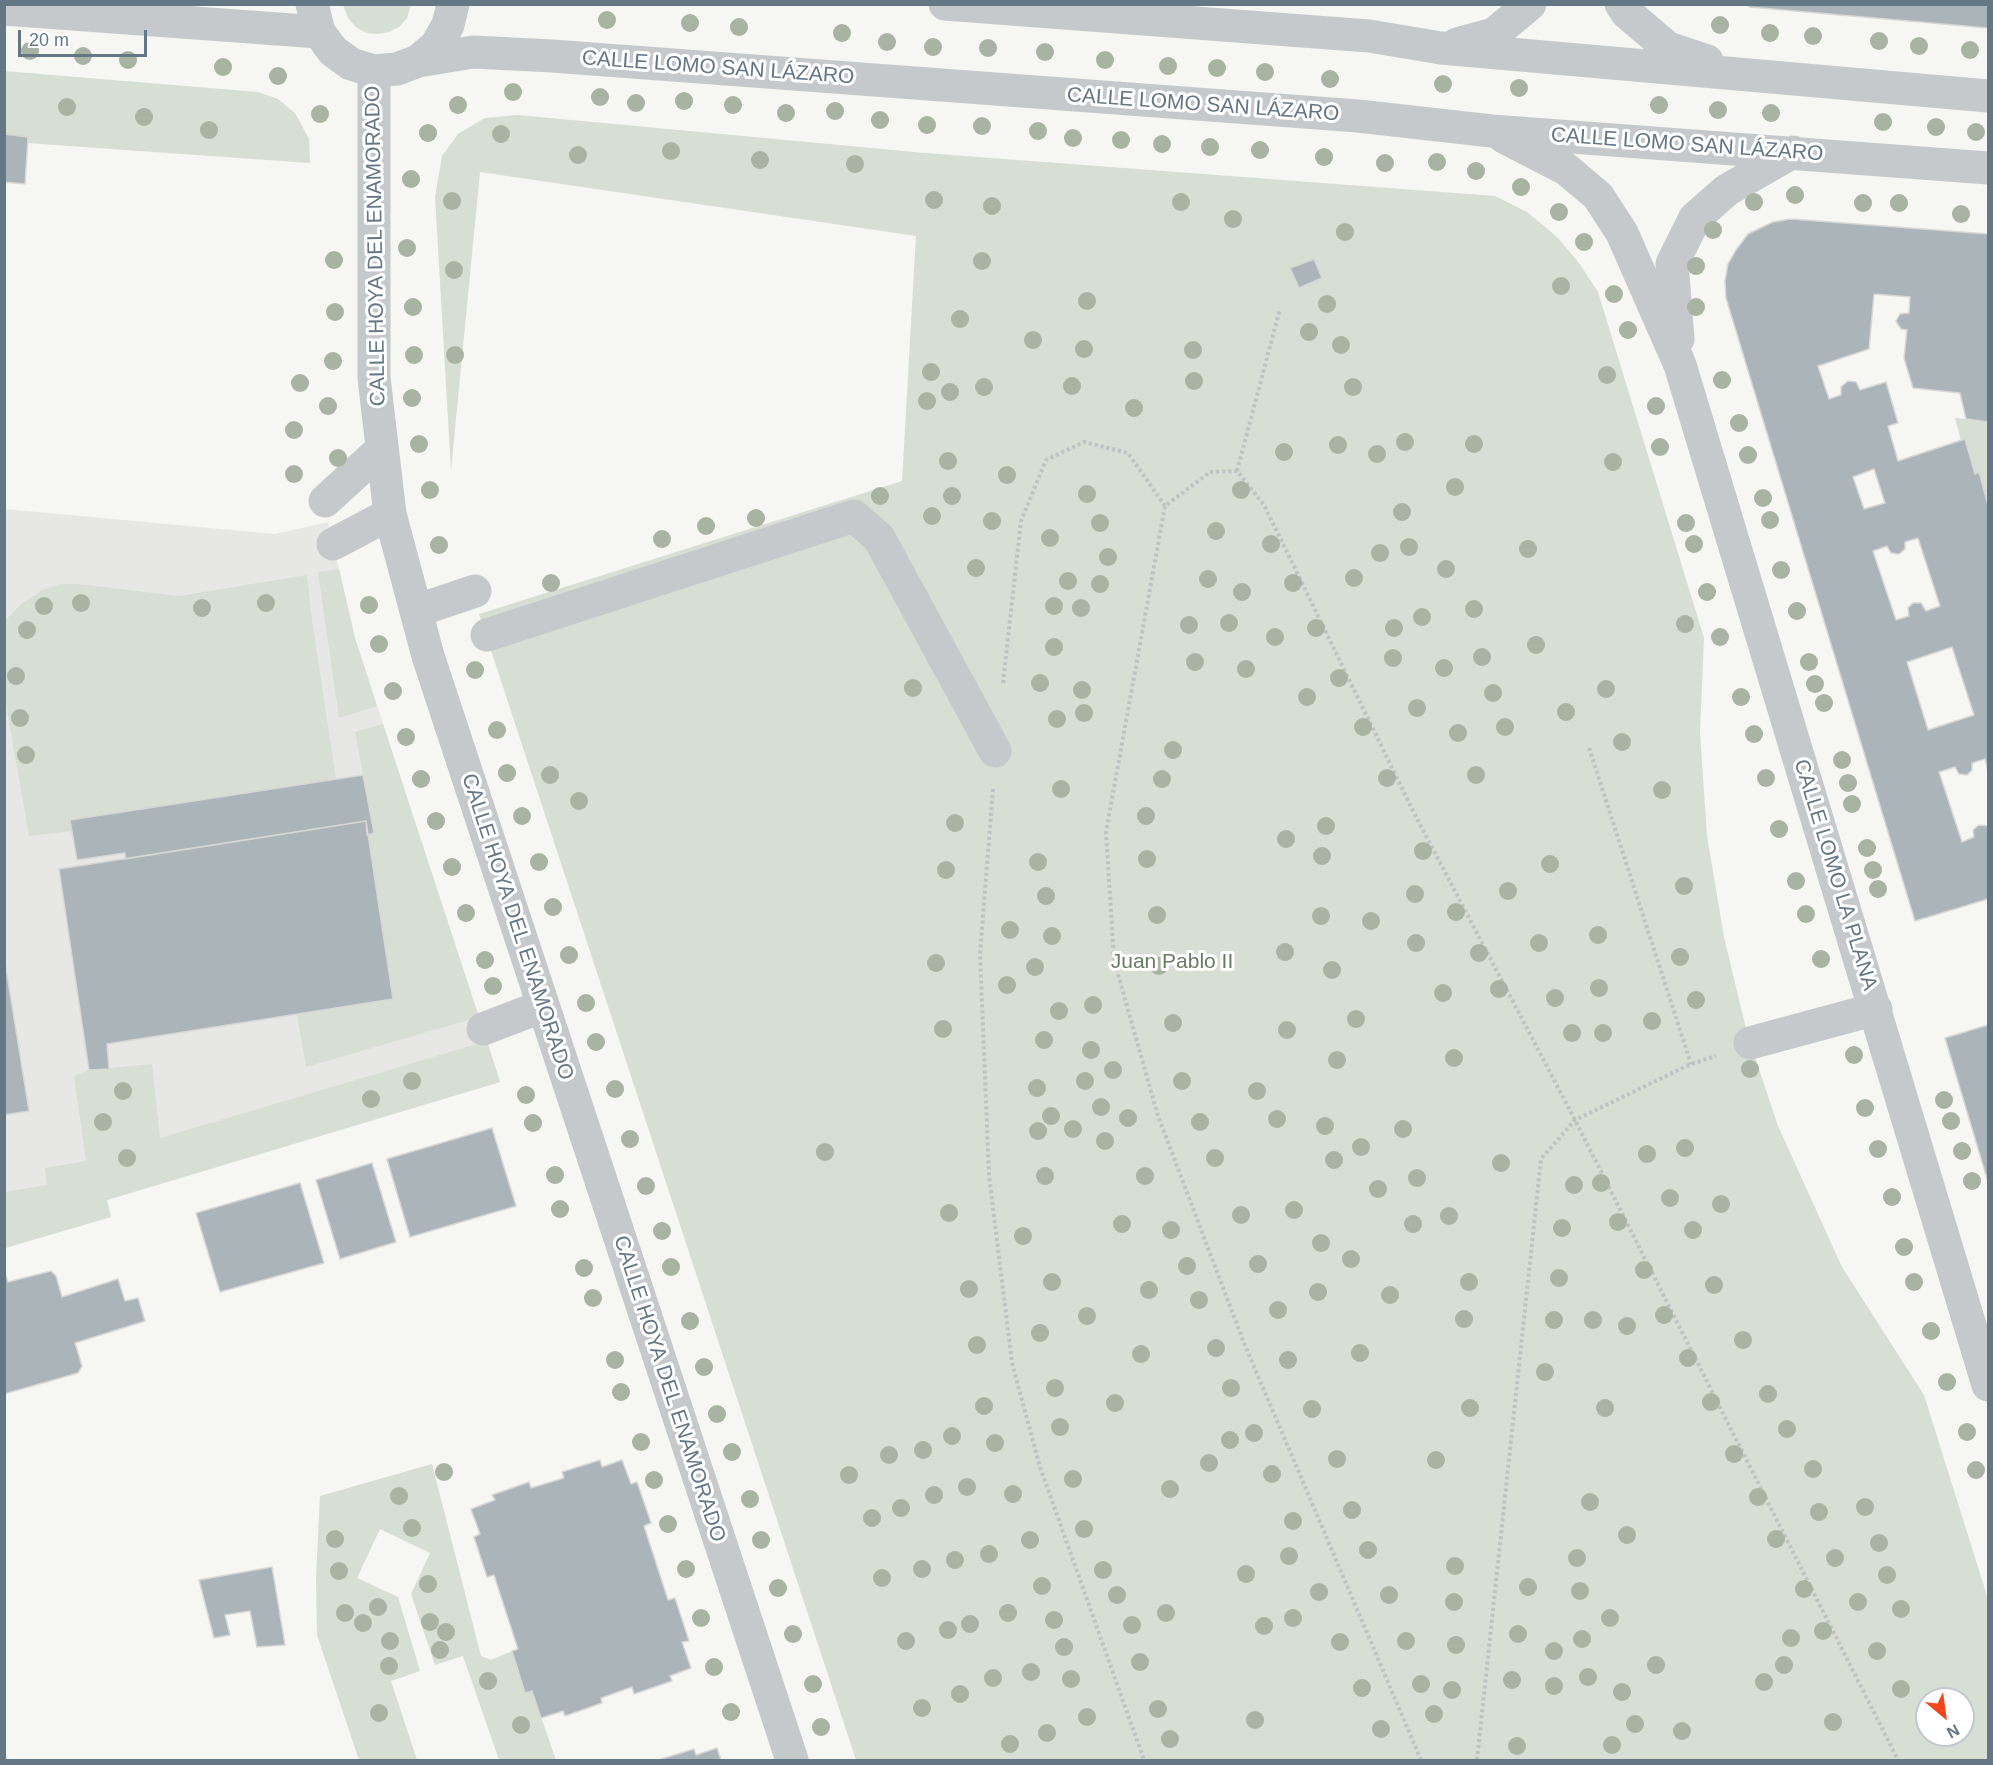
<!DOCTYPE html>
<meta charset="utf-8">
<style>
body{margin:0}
#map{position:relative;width:1993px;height:1765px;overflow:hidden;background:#f6f6f2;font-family:Helvetica,sans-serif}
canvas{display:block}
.frame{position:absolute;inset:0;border:6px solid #637785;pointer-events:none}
.north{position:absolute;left:1915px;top:1687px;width:60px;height:60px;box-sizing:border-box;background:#fff;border:2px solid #c1c9ce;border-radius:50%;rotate:151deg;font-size:16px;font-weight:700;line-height:24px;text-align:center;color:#637785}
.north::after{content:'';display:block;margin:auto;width:21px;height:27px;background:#ee481b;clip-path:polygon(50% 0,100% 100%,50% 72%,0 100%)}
.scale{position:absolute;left:18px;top:30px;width:129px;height:27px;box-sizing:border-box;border:3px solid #637785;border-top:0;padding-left:8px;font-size:18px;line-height:21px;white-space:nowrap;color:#637785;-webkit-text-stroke:4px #fff;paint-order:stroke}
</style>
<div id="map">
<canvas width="1993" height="1765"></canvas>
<div class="frame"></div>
<div class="north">N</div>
<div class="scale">20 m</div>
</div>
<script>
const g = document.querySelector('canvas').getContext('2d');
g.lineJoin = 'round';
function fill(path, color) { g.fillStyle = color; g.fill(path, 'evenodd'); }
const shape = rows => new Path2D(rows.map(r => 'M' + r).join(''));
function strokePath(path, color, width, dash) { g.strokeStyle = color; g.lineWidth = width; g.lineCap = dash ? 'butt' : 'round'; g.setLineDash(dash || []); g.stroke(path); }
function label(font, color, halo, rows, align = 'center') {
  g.font = font + ' Helvetica,sans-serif'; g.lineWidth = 6; g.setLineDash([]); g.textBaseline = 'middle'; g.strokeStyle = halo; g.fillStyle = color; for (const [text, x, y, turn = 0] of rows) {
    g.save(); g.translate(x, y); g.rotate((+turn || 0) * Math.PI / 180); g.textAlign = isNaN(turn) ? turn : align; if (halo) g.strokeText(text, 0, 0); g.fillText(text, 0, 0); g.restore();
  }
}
fill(shape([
 [5,509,275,534,328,522,355,638,500,1082,107,1200,111,1217,5,1248]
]), '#e7e8e6');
fill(shape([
 [343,5,411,4,411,5,407,18,399,27,389,32,378,34,366,33,356,27,348,18],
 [4,71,258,92,278,99,295,113,309,139,310,163,27,143,28,137,5,134],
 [518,115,925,153,1495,196,1527,212,1557,237,1579,263,1598,292,1704,638,1700,732,1707,836,1724,937,1747,1033,1778,1126,1842,1267,1924,1395,1988,1599,1988,1760,856,1760,479,614,902,481,916,236,480,172,451,470,435,197,442,156,458,134,485,118],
 [1927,1699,1963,1699,1963,1735,1927,1735],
 [1955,418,1988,421,1988,505,1979,473,1975,474,1965,440,1961,441],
 [339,569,355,638,377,706,339,718,318,572],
 [307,575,312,620,336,779,71,820,72,831,29,836,5,699,4,622,20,605,42,590,60,584,79,584,179,596],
 [383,724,479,1017,306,1067,297,1015,393,999,367,835,374,833,355,732],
 [487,1041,500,1082,107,1200,111,1217,5,1248,5,1192,47,1185,45,1168,86,1161,74,1076,89,1070,152,1064,160,1138],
 [432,1464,481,1656,491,1660,512,1651,525,1693,532,1691,556,1760,499,1760,463,1656,435,1665,411,1594,430,1553,380,1529,357,1578,398,1597,420,1671,391,1681,417,1760,359,1760,317,1635,316,1578,320,1496]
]), '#d7ded3');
const building = shape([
 [1743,4,1988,4,1988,28,1750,7,1743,4],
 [4,134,28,137,25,184,4,182,4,134],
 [1791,219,1988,234,1988,422,1966,419,1960,393,1913,388,1904,358,1907,330,1901,329,1896,321,1900,314,1909,313,1910,297,1874,294,1869,349,1818,366,1829,399,1841,395,1841,387,1848,381,1856,382,1860,390,1886,382,1898,423,1888,426,1898,461,1965,439,1975,474,1979,472,1988,505,1988,771,1985,759,1972,763,1972,770,1967,775,1959,774,1955,767,1939,772,1962,842,1974,837,1973,830,1979,825,1988,826,1988,899,1915,921,1726,298,1725,281,1728,264,1736,250,1748,234,1773,222,1791,219],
 [1874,469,1885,503,1864,509,1853,477,1874,469],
 [1918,538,1940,606,1926,611,1921,603,1913,603,1908,608,1909,616,1896,620,1873,551,1887,546,1891,553,1899,554,1905,549,1905,542,1918,538],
 [1952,647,1974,715,1928,730,1907,662,1952,647],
 [1314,259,1322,278,1299,288,1290,268,1314,259],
 [363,775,374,833,367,835,366,821,125,859,125,853,77,860,70,820,363,775],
 [366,821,393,999,107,1044,109,1069,89,1070,59,869,366,821],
 [4,956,29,1111,4,1115,4,956],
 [1988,1025,1988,1182,1945,1038,1988,1025],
 [492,1128,516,1206,410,1237,387,1159,492,1128],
 [372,1163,396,1242,340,1259,316,1180,372,1163],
 [300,1183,324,1263,220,1292,196,1213,300,1183],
 [4,1270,8,1282,51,1271,56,1276,62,1297,118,1279,125,1301,138,1298,145,1321,75,1343,82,1366,78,1373,4,1394,4,1270],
 [600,1460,602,1467,622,1460,631,1484,637,1482,651,1523,644,1526,668,1600,675,1598,689,1641,682,1642,691,1668,670,1676,672,1681,634,1694,632,1687,601,1698,602,1703,565,1716,563,1711,541,1718,532,1691,525,1693,512,1651,518,1649,494,1575,487,1577,474,1537,480,1534,471,1509,495,1500,492,1495,529,1482,531,1488,564,1478,562,1472,600,1460],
 [272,1567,285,1645,257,1647,250,1611,225,1615,230,1635,214,1638,199,1580,272,1567],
 [717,1748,721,1760,658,1760,694,1749,696,1755,717,1748]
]);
fill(building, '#abb4b9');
strokePath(building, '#d7d7d5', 1.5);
strokePath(shape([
 [1237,471,1280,309],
 [1003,683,1021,521,1046,460,1084,442,1128,453,1165,506],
 [1589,748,1691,1064],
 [993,789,980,954,989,1175,1012,1363,1040,1467,1144,1760],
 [1421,1760,1244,1343,1158,1116,1114,960,1106,832,1165,506,1210,472,1237,471,1264,505,1414,813,1575,1120,1898,1760],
 [1477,1760,1541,1159,1575,1120,1691,1064,1716,1056]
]), '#bfc1c3', 4, [3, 3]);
strokePath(shape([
 [312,4,319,32,333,51,351,64,374,71,397,69,418,61,436,46,448,25,453,4],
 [945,4,1369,36,1441,48,1988,96],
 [1621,4,1627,13,1668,48,1707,61],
 [4,9,319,32],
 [1457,44,1494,34,1530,4],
 [418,61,473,52,552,56,1358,116,1492,131,1988,168],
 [374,71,374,378,390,514,428,656,792,1760],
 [1504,137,1566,169,1598,196,1622,233,1680,365,1988,1385],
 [1678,339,1672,264,1695,218,1727,190,1793,152],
 [325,501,382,449],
 [333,544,390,514],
 [416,611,475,591],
 [487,635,854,516,879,538,995,751],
 [483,1029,543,1006],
 [1750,1043,1876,1009]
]), '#c5c9cc', 33);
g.fillStyle = '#a8b3a3';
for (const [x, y] of [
 [607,20],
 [690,23],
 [1720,25],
 [739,27],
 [842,33],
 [1770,33],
 [1813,36],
 [1879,41],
 [887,42],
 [1919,46],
 [933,47],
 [988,48],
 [1970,50],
 [30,51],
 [1045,52],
 [83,56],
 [128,60],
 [1105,60],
 [1168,66],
 [223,67],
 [1217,68],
 [1265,72],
 [278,76],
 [1330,79],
 [1443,84],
 [1519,88],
 [513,92],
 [600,97],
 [684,101],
 [636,103],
 [458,105],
 [733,105],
 [1659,105],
 [67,107],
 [1718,110],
 [835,111],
 [786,113],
 [1771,113],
 [320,114],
 [144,117],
 [880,120],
 [1883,122],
 [927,125],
 [982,126],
 [1936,127],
 [209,130],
 [1038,131],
 [1976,132],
 [428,133],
 [501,134],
 [1073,138],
 [1121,140],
 [1162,144],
 [1210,147],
 [1260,150],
 [671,151],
 [578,155],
 [1324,157],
 [760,160],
 [1437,162],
 [1385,163],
 [855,164],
 [1476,171],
 [411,179],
 [1521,187],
 [1795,195],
 [934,200],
 [452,201],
 [1181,202],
 [1754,202],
 [1863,203],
 [1899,203],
 [992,206],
 [1559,212],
 [1961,214],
 [1233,219],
 [1713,230],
 [1345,232],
 [1584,242],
 [407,248],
 [334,260],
 [982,261],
 [1696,266],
 [454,270],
 [1561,286],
 [1614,294],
 [1087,301],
 [1327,304],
 [413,307],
 [1696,307],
 [335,312],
 [960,319],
 [1628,330],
 [1309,332],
 [1033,340],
 [1341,345],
 [1084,349],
 [1193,350],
 [414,355],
 [455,355],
 [333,361],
 [931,372],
 [1607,375],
 [1722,380],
 [1194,381],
 [300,383],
 [1072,386],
 [984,387],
 [1353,387],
 [950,392],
 [412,398],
 [927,401],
 [328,406],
 [1656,406],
 [1134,408],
 [1739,423],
 [294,430],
 [1405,442],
 [419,444],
 [1474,444],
 [1338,445],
 [1660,447],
 [1284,452],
 [1377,454],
 [1748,455],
 [338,458],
 [948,461],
 [1613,462],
 [294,474],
 [1007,475],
 [1455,487],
 [430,490],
 [1241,490],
 [1087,494],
 [880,496],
 [952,496],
 [1763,498],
 [1402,512],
 [932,516],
 [756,518],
 [1770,520],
 [992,521],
 [1100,523],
 [1686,523],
 [706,526],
 [1216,531],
 [1050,538],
 [662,539],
 [1271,544],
 [1694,544],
 [439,545],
 [1409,547],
 [1528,549],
 [1380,553],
 [1108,557],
 [976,568],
 [1446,569],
 [1781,570],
 [1354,578],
 [1208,579],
 [1068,581],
 [551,583],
 [1293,583],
 [1100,584],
 [1242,592],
 [1707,592],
 [81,603],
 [266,603],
 [369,605],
 [44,606],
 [1054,606],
 [202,608],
 [1081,608],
 [1474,609],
 [1797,611],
 [1422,617],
 [1229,623],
 [1685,624],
 [1189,625],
 [1316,628],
 [1394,628],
 [27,630],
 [1275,637],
 [1720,637],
 [379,644],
 [1536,645],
 [1054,647],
 [1482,657],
 [1393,658],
 [1195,662],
 [1809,662],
 [1444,668],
 [1246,669],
 [475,670],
 [16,676],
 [1339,678],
 [1040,683],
 [1815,684],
 [913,688],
 [1606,689],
 [1082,690],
 [393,691],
 [1493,693],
 [1307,697],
 [1741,697],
 [1824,703],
 [1417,708],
 [1566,712],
 [1084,713],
 [20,718],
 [1057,719],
 [1363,727],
 [1505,727],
 [497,730],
 [1458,733],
 [1754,734],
 [406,737],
 [1622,742],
 [1173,750],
 [26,755],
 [1842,760],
 [507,773],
 [550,775],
 [1476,775],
 [1387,778],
 [1766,778],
 [421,779],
 [1162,779],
 [1848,783],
 [1061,789],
 [1662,790],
 [579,801],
 [1852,804],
 [522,816],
 [1146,816],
 [436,821],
 [955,823],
 [1326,826],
 [1779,829],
 [1286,839],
 [1867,848],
 [1423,851],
 [1322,856],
 [1147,859],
 [539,862],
 [1038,862],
 [1550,864],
 [452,867],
 [946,870],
 [1873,870],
 [1796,881],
 [1684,886],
 [1878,889],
 [1508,891],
 [1415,894],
 [1046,896],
 [553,907],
 [1456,912],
 [466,913],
 [1806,914],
 [1157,915],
 [1321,916],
 [1371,921],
 [1010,930],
 [1598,935],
 [1052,936],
 [1416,943],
 [1539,943],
 [1285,952],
 [1479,953],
 [569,955],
 [1680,957],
 [1821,959],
 [485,960],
 [936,963],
 [1159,966],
 [1035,967],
 [1332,970],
 [1007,985],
 [493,986],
 [1599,988],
 [1499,989],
 [1443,993],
 [1555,998],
 [1696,1000],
 [586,1003],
 [1093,1005],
 [1059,1011],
 [1356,1019],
 [1652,1021],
 [1173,1023],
 [943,1029],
 [1287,1030],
 [1572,1033],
 [1603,1033],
 [1044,1040],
 [596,1042],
 [1091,1050],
 [1854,1055],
 [1454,1058],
 [1337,1060],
 [1750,1069],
 [1113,1070],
 [412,1081],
 [1085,1081],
 [1182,1081],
 [1037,1088],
 [615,1089],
 [123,1091],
 [1257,1091],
 [526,1095],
 [371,1099],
 [1944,1100],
 [1101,1107],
 [1865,1108],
 [1051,1116],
 [1128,1118],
 [1277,1119],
 [1951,1121],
 [103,1122],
 [1200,1122],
 [533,1123],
 [1325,1126],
 [1073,1129],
 [1403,1129],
 [1038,1131],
 [630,1139],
 [1105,1141],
 [1361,1147],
 [1685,1148],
 [1878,1149],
 [1962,1151],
 [825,1152],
 [1647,1154],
 [127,1158],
 [1215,1158],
 [1334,1160],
 [1501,1163],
 [555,1175],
 [1045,1176],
 [1145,1176],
 [1417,1178],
 [1972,1181],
 [1601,1183],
 [1574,1185],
 [646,1186],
 [1378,1189],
 [1892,1197],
 [1670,1198],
 [1721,1204],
 [560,1209],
 [1294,1210],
 [949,1213],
 [1241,1215],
 [1449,1216],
 [1618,1222],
 [1122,1224],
 [1413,1224],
 [1562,1228],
 [1171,1230],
 [1693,1230],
 [662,1231],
 [1023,1236],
 [1321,1243],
 [1904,1247],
 [1351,1259],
 [1258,1264],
 [1187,1266],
 [671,1267],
 [584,1268],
 [1644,1270],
 [1559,1278],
 [1052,1282],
 [1469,1282],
 [1914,1282],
 [1714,1285],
 [969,1289],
 [1149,1290],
 [1318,1292],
 [1390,1295],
 [593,1298],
 [1199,1300],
 [1278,1310],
 [1664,1315],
 [1087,1316],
 [1464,1319],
 [1554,1320],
 [1593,1320],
 [690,1321],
 [1627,1326],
 [1931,1331],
 [1040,1333],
 [1743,1340],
 [977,1345],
 [1216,1348],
 [1360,1353],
 [1141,1354],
 [1688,1358],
 [615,1360],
 [1288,1360],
 [704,1367],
 [1545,1372],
 [1947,1382],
 [1055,1388],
 [1231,1388],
 [621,1392],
 [1768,1394],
 [1711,1402],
 [1115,1403],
 [984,1406],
 [1470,1408],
 [1605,1408],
 [1312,1409],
 [717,1414],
 [1060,1427],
 [1787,1429],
 [1967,1432],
 [1254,1433],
 [952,1436],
 [1230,1440],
 [641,1442],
 [995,1443],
 [923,1450],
 [732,1452],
 [1734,1454],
 [889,1455],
 [1337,1459],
 [1436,1460],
 [1209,1463],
 [1813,1469],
 [1976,1470],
 [444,1472],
 [1272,1474],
 [849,1475],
 [1073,1479],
 [654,1480],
 [967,1487],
 [1170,1489],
 [1013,1494],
 [934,1495],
 [399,1496],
 [1758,1497],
 [750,1499],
 [1590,1502],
 [1865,1507],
 [901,1508],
 [1352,1510],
 [1819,1512],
 [872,1518],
 [1293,1521],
 [668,1524],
 [412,1528],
 [1084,1529],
 [1627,1535],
 [335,1539],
 [1776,1539],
 [761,1540],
 [1030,1540],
 [1879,1543],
 [1368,1550],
 [989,1554],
 [1289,1556],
 [1577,1558],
 [1835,1558],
 [955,1560],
 [1455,1566],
 [686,1569],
 [922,1569],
 [1103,1570],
 [339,1571],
 [1246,1574],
 [1887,1575],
 [882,1578],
 [428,1584],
 [1042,1586],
 [1528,1587],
 [778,1588],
 [1804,1589],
 [1580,1591],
 [1319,1592],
 [1117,1595],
 [1389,1595],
 [1454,1602],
 [1858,1602],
 [378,1607],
 [1901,1609],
 [345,1613],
 [1008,1613],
 [1166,1613],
 [701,1618],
 [1293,1618],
 [1610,1618],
 [1054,1620],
 [430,1622],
 [363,1623],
 [970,1624],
 [1132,1625],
 [1264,1626],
 [948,1630],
 [1823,1631],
 [446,1632],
 [793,1634],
 [1518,1634],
 [1791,1638],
 [1582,1639],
 [390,1641],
 [906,1641],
 [1406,1641],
 [1340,1642],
 [1456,1645],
 [1064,1647],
 [440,1650],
 [1554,1651],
 [1877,1651],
 [1140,1662],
 [1656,1665],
 [1784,1665],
 [389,1666],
 [714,1667],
 [1031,1672],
 [1588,1677],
 [993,1678],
 [1071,1679],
 [1512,1680],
 [488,1681],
 [1764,1682],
 [813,1684],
 [1421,1684],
 [1554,1686],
 [1362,1688],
 [1901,1689],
 [1452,1690],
 [1622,1692],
 [960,1694],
 [922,1708],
 [1158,1709],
 [731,1712],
 [379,1713],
 [1434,1714],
 [1087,1717],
 [1255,1720],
 [1833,1722],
 [1635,1724],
 [521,1725],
 [821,1727],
 [1381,1729],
 [1682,1731],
 [1047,1733],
 [1170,1739],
 [1010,1744],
 [1612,1745],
 [1517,1746]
]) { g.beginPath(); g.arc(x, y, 9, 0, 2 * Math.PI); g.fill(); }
label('21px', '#637785', '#fff', [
 ["CALLE LOMO SAN LÁZARO",718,68,4],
 ["CALLE LOMO SAN LÁZARO",1203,105,4],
 ["CALLE LOMO SAN LÁZARO",1687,145,4],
 ["CALLE HOYA DEL ENAMORADO",376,246,-91],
 ["CALLE LOMO LA PLANA",1835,875,73],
 ["CALLE HOYA DEL ENAMORADO",517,927,72],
 ["CALLE HOYA DEL ENAMORADO",669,1389,72]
]);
label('21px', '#687c62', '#fff', [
 ["Juan Pablo II",1172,962]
]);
</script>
